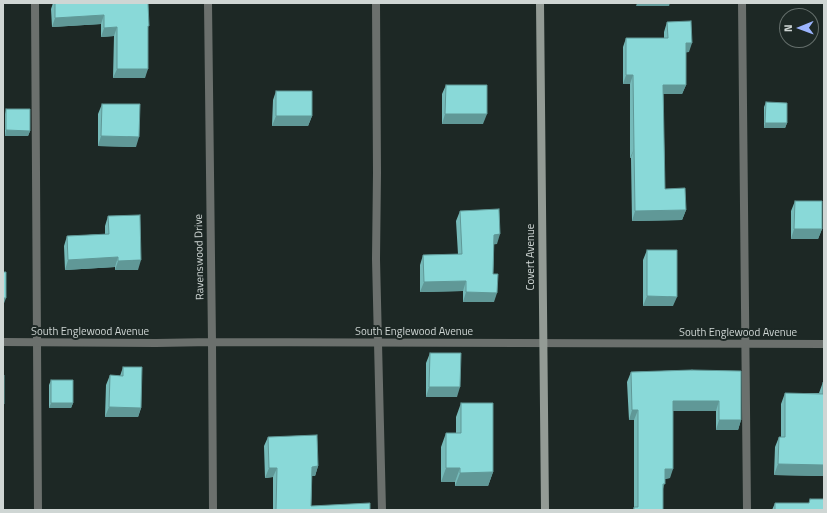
<!DOCTYPE html>
<style>
body{margin:0}
#map{position:relative;width:827px;height:513px;overflow:hidden;background:#1d2825;font-family:"Titillium Web",sans-serif}
canvas{display:block}
.frame{position:absolute;inset:0;border:4px solid #cfd6d4;pointer-events:none}
.north{position:absolute;left:779px;top:8px;width:40px;height:40px;box-sizing:border-box;background:#1d2825;border:1px solid #646e6b;border-radius:50%;rotate:269deg;font-size:11px;font-weight:700;line-height:16px;text-align:center;color:#cfd6d4}
.north::after{content:'';display:block;margin:auto;width:14px;height:18px;background:#9bb4fd;clip-path:polygon(50% 0,100% 100%,50% 72%,0 100%)}
</style>
<div id="map">
<canvas width="827" height="513"></canvas>
<div class="frame"></div>
<div class="north">N</div>
</div>
<script>
const g = document.querySelector('canvas').getContext('2d');
g.lineJoin = 'round';
const shape = rows => new Path2D(rows.map(r => 'M' + r).join(''));
function strokePath(path, color, width, dash) { g.strokeStyle = color; g.lineWidth = width; g.lineCap = dash ? 'butt' : 'round'; g.setLineDash(dash || []); g.stroke(path); }
function fill(path, color) { g.fillStyle = color; g.fill(path, 'evenodd'); }
function label(font, color, halo, rows, align = 'center') {
  g.font = font + ' "Titillium Web",sans-serif'; g.lineWidth = 4; g.setLineDash([]); g.textBaseline = 'middle'; g.strokeStyle = halo; g.fillStyle = color; for (const [text, x, y, turn = 0] of rows) {
    g.save(); g.translate(x, y); g.rotate((+turn || 0) * Math.PI / 180); g.textAlign = isNaN(turn) ? turn : align; if (halo) g.strokeText(text, 0, 0); g.fillText(text, 0, 0); g.restore();
  }
}
strokePath(shape([
 [35,3,38,510],
 [376,3,377,173,376,259,382,510],
 [742,3,747,510]
]), '#6b706d', 8);
strokePath(shape([
 [208,3,212,342,213,510],
 [3,342,156,343,212,342,824,344]
]), '#6b706d', 8);
strokePath(shape([
 [540,3,545,510]
]), '#939b95', 8);
fill(shape([
 [53,3,148,3,148,29,145,78,113,78,114,36,101,37,101,24,52,27,51,9],
 [667,22,689,52,686,52,686,85,682,94,663,94,665,189,686,210,682,220,632,221,631,158,630,158,630,84,623,84,623,47,626,38,664,38,664,32],
 [446,85,483,124,442,124,442,94],
 [276,91,312,116,308,126,272,126,273,100],
 [766,102,787,123,785,128,764,128,764,107],
 [102,104,136,147,98,146,98,114],
 [6,109,30,131,28,136,5,136,5,114],
 [824,123,824,155,823,127],
 [795,201,822,229,818,239,791,239,791,211],
 [460,211,497,244,494,244,493,274,494,302,463,302,463,291,420,292,420,265,423,255,458,254,456,221],
 [108,216,138,270,115,270,115,267,65,270,64,246,67,236,105,234,105,226],
 [647,250,673,306,643,306,643,260],
 [430,353,457,397,426,397,426,363],
 [123,367,141,408,138,417,105,417,106,385,110,375,120,376],
 [692,370,741,420,738,430,716,430,716,411,673,411,670,478,665,479,663,489,663,510,633,510,634,507,634,420,629,420,627,382,631,372],
 [51,380,73,403,71,408,49,408,49,385],
 [824,381,824,476,774,475,775,447,779,437,781,437,781,404,785,393,819,393,823,382],
 [461,403,493,472,488,486,455,486,455,482,441,482,441,447,446,433,456,433,456,417],
 [268,437,318,466,315,476,312,476,311,506,370,510,273,510,273,477,265,478,264,446],
 [775,503,775,510,772,510]
]), '#76bbba');
fill(shape([
 [637,3,670,3,669,6,636,6],
 [104,15,101,24,52,27,55,18],
 [117,27,114,36,101,37,104,28],
 [686,43,692,43,689,52,683,53],
 [117,69,148,69,145,78,113,78],
 [626,75,633,75,630,84,623,84],
 [663,85,686,85,682,94,660,94],
 [445,114,487,114,483,124,442,124],
 [276,116,312,116,308,126,272,126],
 [765,123,787,123,785,128,764,128],
 [6,130,30,131,28,136,5,136],
 [101,136,139,137,136,147,98,146],
 [634,149,631,158,630,158],
 [686,210,682,220,632,221,635,211],
 [794,229,822,229,818,239,791,239],
 [500,234,497,244,490,245,494,235],
 [118,257,115,267,65,270,68,260],
 [141,260,138,270,115,270,118,261],
 [466,281,463,291,420,292,424,282],
 [466,292,497,293,494,302,463,302],
 [647,296,677,297,673,306,643,306],
 [3,298,6,298,3,306],
 [429,387,460,387,457,397,426,397],
 [673,401,719,401,716,411,669,411],
 [51,403,73,403,71,408,49,408],
 [109,407,141,408,138,417,105,417],
 [632,410,638,410,634,420,629,420],
 [719,420,741,420,738,430,716,430],
 [778,464,824,465,824,476,774,475],
 [318,466,315,476,308,476,312,467],
 [269,468,277,468,273,477,265,478],
 [446,468,460,468,455,482,441,482],
 [665,469,673,469,670,478,662,479],
 [493,472,488,486,455,486,460,473]
]), '#609897');
const building = shape([
 [55,3,148,3,149,26,148,26,148,69,117,69,117,27,104,28,104,15,55,18,55,3],
 [691,21,692,43,686,43,686,85,663,85,665,189,685,188,686,210,635,211,634,149,633,75,626,75,626,38,668,38,667,22,691,21],
 [446,85,487,85,487,114,445,114,446,85],
 [276,91,312,91,312,116,276,116,276,91],
 [766,102,787,103,787,123,765,123,766,102],
 [102,104,140,104,139,137,101,136,102,104],
 [6,109,30,109,30,131,6,130,6,109],
 [795,201,822,201,822,229,794,229,795,201],
 [499,209,500,234,494,235,493,274,498,274,497,293,466,292,466,281,424,282,423,255,462,254,460,211,499,209],
 [140,215,141,260,118,261,118,257,68,260,67,236,109,234,108,216,140,215],
 [647,250,677,250,677,297,647,296,647,250],
 [3,272,6,272,6,298,3,298,3,272],
 [430,353,461,353,460,387,429,387,430,353],
 [123,367,142,367,141,408,109,407,110,375,123,376,123,367],
 [692,370,741,371,741,420,719,420,719,401,673,401,673,469,665,469,665,484,663,484,663,510,634,510,634,507,638,507,638,410,632,410,631,372,692,370],
 [3,375,4,375,4,404,3,404,3,375],
 [51,380,73,380,73,403,51,403,51,380],
 [824,381,824,465,778,464,779,437,785,437,785,393,823,394,823,382,824,381],
 [461,403,493,403,493,472,460,473,460,468,446,468,446,433,461,433,461,403],
 [317,435,318,466,312,467,311,506,370,503,370,510,276,510,277,468,269,468,268,437,317,435],
 [810,499,824,499,824,510,775,510,775,503,809,503,810,499]
]);
fill(building, '#89d9d8');
strokePath(building, '#609897', 1);
label('11px', '#cfd6d4', '#1d2825', [
 ["Ravenswood Drive",200,257,-91],
 ["Covert Avenue",531,257,-90],
 ["South Englewood Avenue",90,332],
 ["South Englewood Avenue",414,332],
 ["South Englewood Avenue",738,333]
]);
</script>
